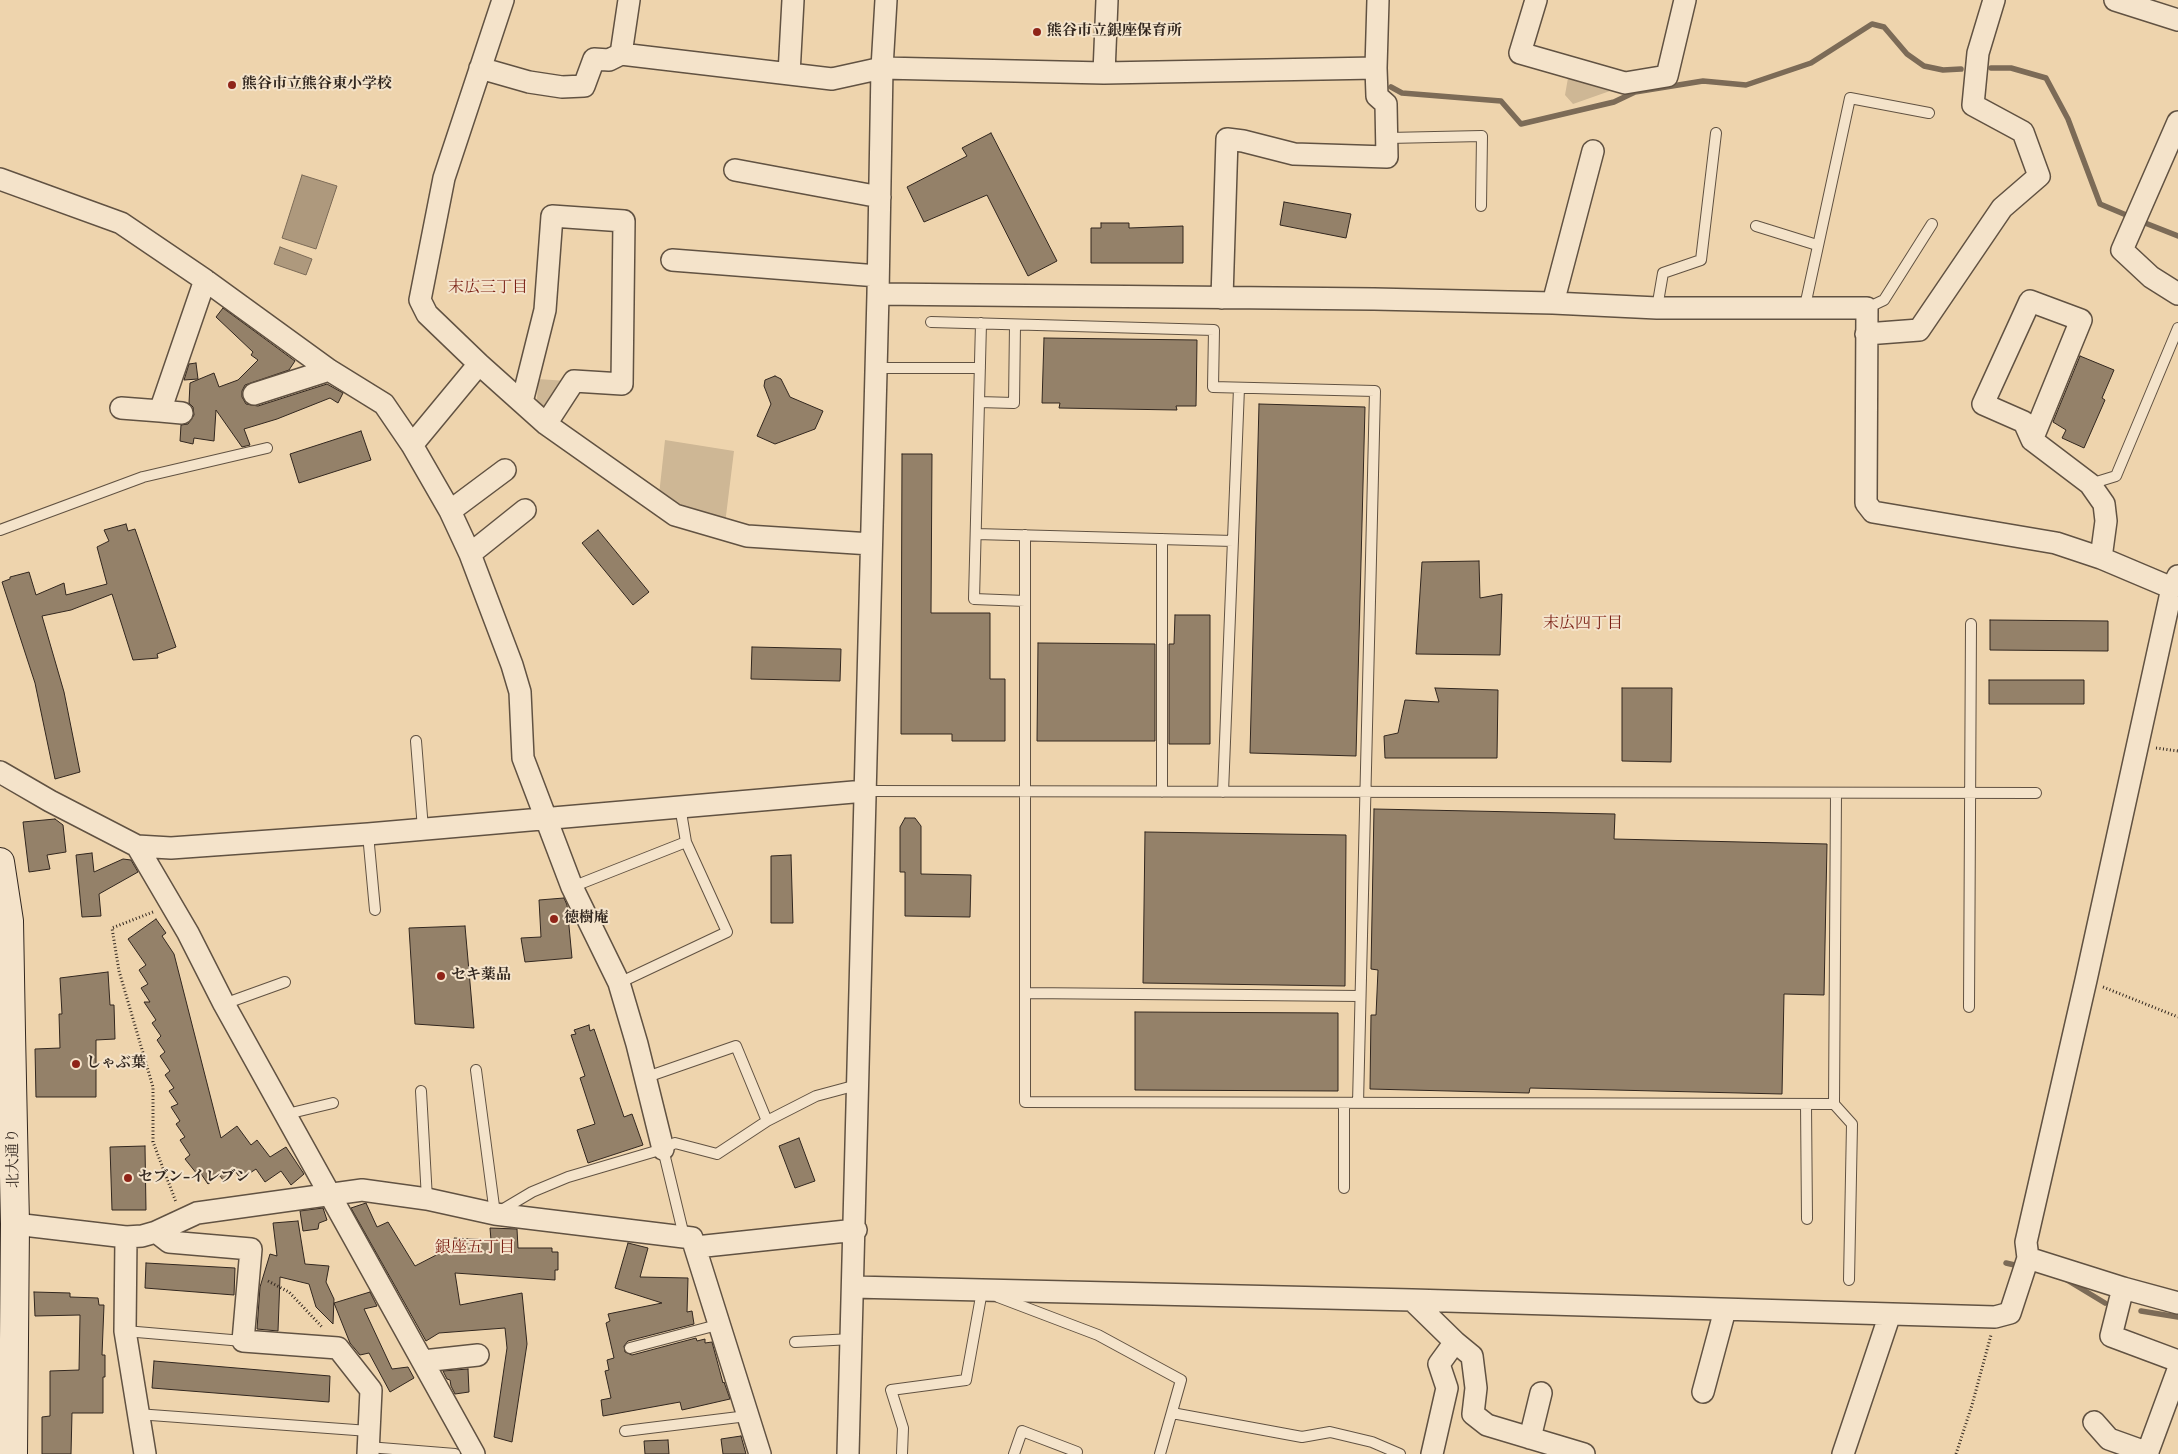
<!DOCTYPE html>
<meta charset="utf-8">
<style>
body{margin:0}
canvas{display:block;background:#eed4ad}
</style>
<canvas width="2178" height="1454"></canvas>
<script>
const g = document.querySelector('canvas').getContext('2d');
g.lineJoin = 'round';
function fill(path, color) { g.fillStyle = color; g.fill(path, 'evenodd'); }
const shape = rows => new Path2D(rows.map(r => 'M' + r).join(''));
function strokePath(path, color, width, dash) { g.strokeStyle = color; g.lineWidth = width; g.lineCap = dash ? 'butt' : 'round'; g.setLineDash(dash || []); g.stroke(path); }
function label(font, color, halo, rows, align = 'center') {
  g.font = font + ' Cardo,"Noto Serif JP",serif'; g.lineWidth = 4; g.setLineDash([]); g.textBaseline = 'middle'; g.strokeStyle = halo; g.fillStyle = color; for (const [text, x, y, turn = 0] of rows) {
    g.save(); g.translate(x, y); g.rotate((+turn || 0) * Math.PI / 180); g.textAlign = isNaN(turn) ? turn : align; if (halo) g.strokeText(text, 0, 0); g.fillText(text, 0, 0); g.restore();
  }
}
fill(shape([
 [1568,78,1610,91,1573,104,1565,95],
 [538,379,567,381,550,409,543,406,537,400],
 [665,440,734,451,725,524,675,508,659,495]
]), '#ceb795');
const water = shape([
 [302,175,337,186,316,249,282,238,302,175],
 [280,247,312,259,306,275,274,264,280,247]
]);
fill(water, '#ae997d');
strokePath(water, '#7c6b57', 1);
strokePath(shape([
 [1991,68,2011,68,2046,78,2068,119,2100,204,2131,217],
 [1391,87,1402,93,1501,101,1521,124,1614,102,1635,92,1703,81,1746,85,1811,63,1872,24,1884,27,1907,54,1924,66,1943,70,1961,69],
 [2140,221,2178,236],
 [2006,1263,2019,1266],
 [2067,1280,2105,1303],
 [2141,1311,2178,1317]
]), '#7c6b57', 5.5);
const building = shape([
 [991,133,1057,261,1028,276,987,195,924,222,907,187,967,156,962,148,991,133],
 [1284,202,1351,214,1346,238,1280,225,1284,202],
 [1101,223,1129,223,1129,228,1183,226,1183,263,1091,263,1091,228,1101,228,1101,223],
 [223,308,295,361,289,370,245,385,242,391,242,397,246,404,258,406,327,384,343,393,338,403,330,398,277,419,244,429,250,445,242,447,216,410,214,441,194,438,193,444,180,441,181,425,188,424,194,415,193,407,189,403,190,383,214,373,219,387,238,380,258,360,251,355,253,352,216,317,223,308],
 [1044,338,1197,340,1196,406,1176,406,1177,410,1059,408,1060,403,1042,403,1044,338],
 [2080,356,2114,370,2102,398,2105,400,2084,448,2062,438,2066,430,2053,422,2080,356],
 [196,363,198,379,184,380,189,364,196,363],
 [775,376,781,379,790,397,823,411,815,429,775,444,757,436,771,404,764,386,765,380,775,376],
 [1259,404,1365,407,1356,756,1250,753,1259,404],
 [361,431,371,460,299,483,290,454,361,431],
 [902,454,932,454,931,613,990,613,990,679,1005,679,1005,741,952,741,952,734,901,734,902,454],
 [126,524,128,531,135,529,176,647,157,654,158,658,133,660,112,594,71,610,42,616,64,692,80,772,55,779,35,683,2,582,10,579,10,577,29,572,36,595,64,583,66,595,107,584,97,547,109,541,104,530,126,524],
 [598,530,649,592,633,605,582,543,598,530],
 [1479,561,1480,598,1502,594,1500,655,1416,654,1422,562,1479,561],
 [1175,615,1210,615,1210,744,1169,744,1169,644,1174,644,1175,615],
 [1990,620,2108,621,2108,651,1990,650,1990,620],
 [1038,643,1155,644,1155,741,1037,741,1038,643],
 [752,647,841,649,840,681,751,679,752,647],
 [1989,680,2084,680,2084,704,1989,704,1989,680],
 [1435,688,1498,690,1497,758,1385,758,1384,736,1398,733,1405,700,1439,702,1435,688],
 [1622,688,1672,688,1671,762,1622,761,1622,688],
 [1374,809,1615,814,1614,839,1827,844,1824,995,1784,994,1782,1094,1530,1088,1529,1093,1370,1089,1371,1015,1376,1015,1378,970,1371,969,1374,809],
 [905,818,915,818,921,826,921,874,971,875,970,917,905,916,905,872,900,872,900,827,905,818],
 [55,819,63,825,66,852,47,855,50,869,29,872,23,822,55,819],
 [1145,832,1346,835,1345,986,1143,983,1145,832],
 [92,853,94,872,123,859,131,860,138,872,99,894,101,916,82,917,76,855,92,853],
 [791,855,793,923,771,923,771,856,791,855],
 [564,898,567,905,572,958,525,962,521,938,541,937,539,900,564,898],
 [156,919,166,933,162,936,174,954,221,1138,237,1126,251,1145,257,1140,270,1157,286,1147,304,1174,291,1185,281,1171,265,1182,256,1169,241,1179,235,1171,223,1180,220,1176,208,1184,199,1171,197,1174,185,1159,190,1155,180,1140,185,1137,176,1124,180,1121,171,1107,178,1104,169,1091,174,1088,165,1075,170,1071,160,1056,165,1052,157,1040,161,1036,152,1023,156,1020,144,1002,150,1002,141,988,148,984,139,970,146,965,128,939,156,919],
 [465,926,474,1028,415,1024,409,928,465,926],
 [108,972,110,1005,114,1005,115,1039,96,1040,96,1097,36,1097,35,1049,60,1048,59,1014,62,1014,60,978,108,972],
 [1135,1012,1338,1013,1338,1091,1135,1090,1135,1012],
 [589,1025,590,1031,594,1029,624,1117,632,1114,643,1145,588,1163,577,1130,595,1124,580,1078,585,1076,571,1035,576,1034,574,1030,589,1025],
 [799,1138,815,1181,795,1188,779,1146,799,1138],
 [145,1146,146,1210,112,1210,110,1147,145,1146],
 [366,1203,377,1227,388,1222,415,1266,446,1250,447,1241,454,1242,454,1238,491,1240,490,1228,517,1229,518,1248,552,1248,552,1252,558,1252,558,1270,555,1270,555,1280,455,1273,460,1305,522,1293,527,1344,512,1442,494,1437,507,1348,505,1328,439,1333,426,1341,351,1208,366,1203],
 [323,1208,327,1220,319,1223,318,1229,303,1231,300,1211,323,1208],
 [298,1221,305,1264,329,1266,326,1282,334,1299,333,1324,316,1307,309,1284,280,1277,278,1331,257,1329,260,1287,270,1254,277,1256,273,1223,298,1221],
 [628,1243,648,1248,640,1277,688,1278,687,1312,692,1311,694,1324,628,1341,624,1346,625,1352,632,1355,696,1338,697,1341,705,1339,705,1343,712,1342,723,1383,724,1382,730,1399,682,1410,680,1402,603,1416,601,1400,611,1398,605,1371,609,1370,607,1360,614,1358,606,1323,610,1321,608,1314,662,1303,615,1288,628,1243],
 [146,1263,235,1268,234,1295,145,1288,146,1263],
 [34,1292,70,1293,70,1297,98,1298,99,1305,104,1305,102,1355,105,1355,105,1377,103,1377,103,1413,72,1413,71,1454,42,1454,42,1417,50,1416,50,1371,79,1370,80,1315,35,1316,34,1292],
 [370,1292,377,1306,364,1309,392,1369,408,1367,414,1378,390,1392,369,1353,360,1355,350,1343,334,1303,370,1292],
 [154,1361,330,1376,329,1402,152,1388,154,1361],
 [468,1369,469,1392,455,1394,451,1386,450,1380,447,1379,443,1371,468,1369],
 [741,1436,746,1454,723,1454,721,1439,741,1436],
 [668,1440,669,1454,645,1454,644,1441,668,1440]
]);
fill(building, '#948169');
strokePath(building, '#32271f', 1);
const lane = shape([
 [1388,138,1482,136,1481,206],
 [1756,226,1817,245],
 [1805,306,1850,98,1929,113],
 [1657,308,1663,273,1701,260,1716,133],
 [1867,308,1884,300,1932,224],
 [931,322,1214,330,1213,387,1375,391,1358,1103],
 [981,323,974,599,1025,601],
 [876,368,980,368],
 [979,402,1014,403,1015,325],
 [2090,484,2116,476,2178,328],
 [0,530,143,477,267,448],
 [976,534,1233,541],
 [1025,535,1025,1102,1834,1104],
 [1162,539,1162,792],
 [416,741,423,829],
 [865,791,2036,793],
 [1223,792,1239,388],
 [1836,793,1834,1104,1852,1124,1849,1280],
 [680,806,686,842],
 [368,834,375,910],
 [572,887,686,842,727,932,619,983],
 [1025,993,1360,996],
 [224,1004,285,982],
 [1969,1007,1971,624],
 [476,1070,495,1214,532,1192,568,1177,663,1149,675,1143,717,1154,767,1121,816,1096,857,1085],
 [644,1078,736,1046,767,1121],
 [421,1091,427,1199],
 [1806,1104,1807,1219],
 [287,1114,333,1103],
 [663,1149,684,1236],
 [1344,1188,1344,1103],
 [998,1297,1098,1335,1181,1380,1160,1454],
 [125,1331,243,1341],
 [795,1342,852,1339],
 [630,1348,721,1324],
 [1172,1413,1302,1437,1330,1432,1372,1442,1400,1454],
 [137,1414,369,1431],
 [625,1431,747,1416],
 [368,1447,455,1454],
 [902,1454,903,1428,891,1390,966,1380,982,1291,984,1292],
 [1014,1454,1022,1431,1077,1452]
]);
const street = shape([
 [503,0,444,178,420,300,427,314,479,364,546,424,675,515,747,536,871,544],
 [629,0,621,54,832,79,882,68,1104,73],
 [1107,0,1104,73,1376,68,1378,0],
 [1536,0,1520,53,1625,83,1667,76,1685,0],
 [2115,0,2178,20],
 [480,68,529,82,562,87,584,86,594,59,609,60,621,54],
 [789,74,793,0],
 [2178,122,2122,250,2151,277,2178,294],
 [735,170,880,197],
 [0,179,121,223,205,280,329,370,384,404,412,445,450,511,470,554,512,665,520,692,523,758,572,887,619,983,637,1044,663,1149],
 [672,260,878,276],
 [878,294,1374,299,1553,303,1657,308,1867,308,1866,503,1873,512,2056,543,2101,558,2172,588],
 [1222,298,1227,139,1243,141,1294,154,1387,157,1386,104,1377,96,1376,68],
 [1553,303,1593,151],
 [1866,334,1919,330,2002,208,2039,176,2023,132,1973,105,1978,53,1994,0],
 [254,394,329,370],
 [522,402,545,310,552,216,624,221,622,384,574,381,546,424],
 [121,408,160,411],
 [182,413,160,411,205,280],
 [2032,440,2024,422,1983,404,2030,301,2081,320,2032,440,2090,484,2104,504,2106,521,2101,558],
 [412,445,479,364],
 [450,511,505,470],
 [470,554,525,510],
 [0,772,50,801,137,846,171,848,368,834,865,791],
 [137,846,188,933,224,1004,474,1454],
 [15,1224,126,1237,142,1236,156,1232,197,1213,362,1190,427,1199,495,1214,692,1238,760,1454],
 [156,1232,169,1242,251,1249,243,1341,338,1348,371,1390,368,1454],
 [126,1237,125,1331,145,1454],
 [696,1247,856,1230],
 [2028,1258,2123,1288,2178,1303],
 [853,1287,1412,1300,1995,1317,2010,1313,2028,1258,2026,1242,2086,980,2172,588,2178,576],
 [2123,1288,2111,1336,2178,1361],
 [1412,1300,1455,1342,1439,1364,1447,1388,1432,1454],
 [1455,1342,1472,1356,1476,1388,1473,1414,1487,1425,1584,1454],
 [423,1361,478,1355],
 [1703,1392,1725,1310],
 [2094,1422,2109,1439,2148,1453],
 [1530,1438,1541,1393],
 [848,1454,878,294,882,68,886,0],
 [1843,1454,1890,1314],
 [2147,1454,2178,1370]
]);
const secondary = shape([
 [0,862,9,921,11,1033,15,1224,13,1454]
]);
strokePath(lane, '#615242', 12);
strokePath(street, '#615242', 24);
strokePath(secondary, '#32271f', 30);
strokePath(shape([
 [2156,748,2178,751],
 [153,912,112,928,119,971,153,1087,153,1142,176,1202],
 [2103,987,2178,1017],
 [268,1281,289,1292,323,1328],
 [1956,1454,1972,1405,1991,1335]
]), '#32271f', 3, [1, 2.5]);
strokePath(lane, '#f4e3ca', 10);
strokePath(street, '#f4e3ca', 21);
strokePath(secondary, '#f4e3ca', 28);
for (const [x, y, r, color] of [
 [1037,32,5,"#8f2418"],
 [232,85,5,"#8f2418"],
 [554,919,5,"#8f2418"],
 [441,976,5,"#8f2418"],
 [76,1064,5,"#8f2418"],
 [128,1178,5,"#8f2418"]
]) { const dot = new Path2D(); dot.arc(x, y, r, 0, 2 * Math.PI); g.fillStyle = color; g.fill(dot); strokePath(dot, '#f4e3ca', 2); }
label('bold 15px', '#32271f', '#f4e3ca', [
 ["熊谷市立銀座保育所",1047,32],
 ["熊谷市立熊谷東小学校",242,85],
 ["徳樹庵",564,919],
 ["セキ薬品",451,976],
 ["しゃぶ葉",86,1064],
 ["セブン-イレブン",138,1178]
], 'left');
label('15px', '#32271f', '#f4e3ca', [
 ["北大通り",14,1158,-91]
]);
label('16px', '#7a1f14', '#f4e3ca', [
 ["末広三丁目",488,288],
 ["末広四丁目",1583,624],
 ["銀座五丁目",475,1248]
]);
</script>
